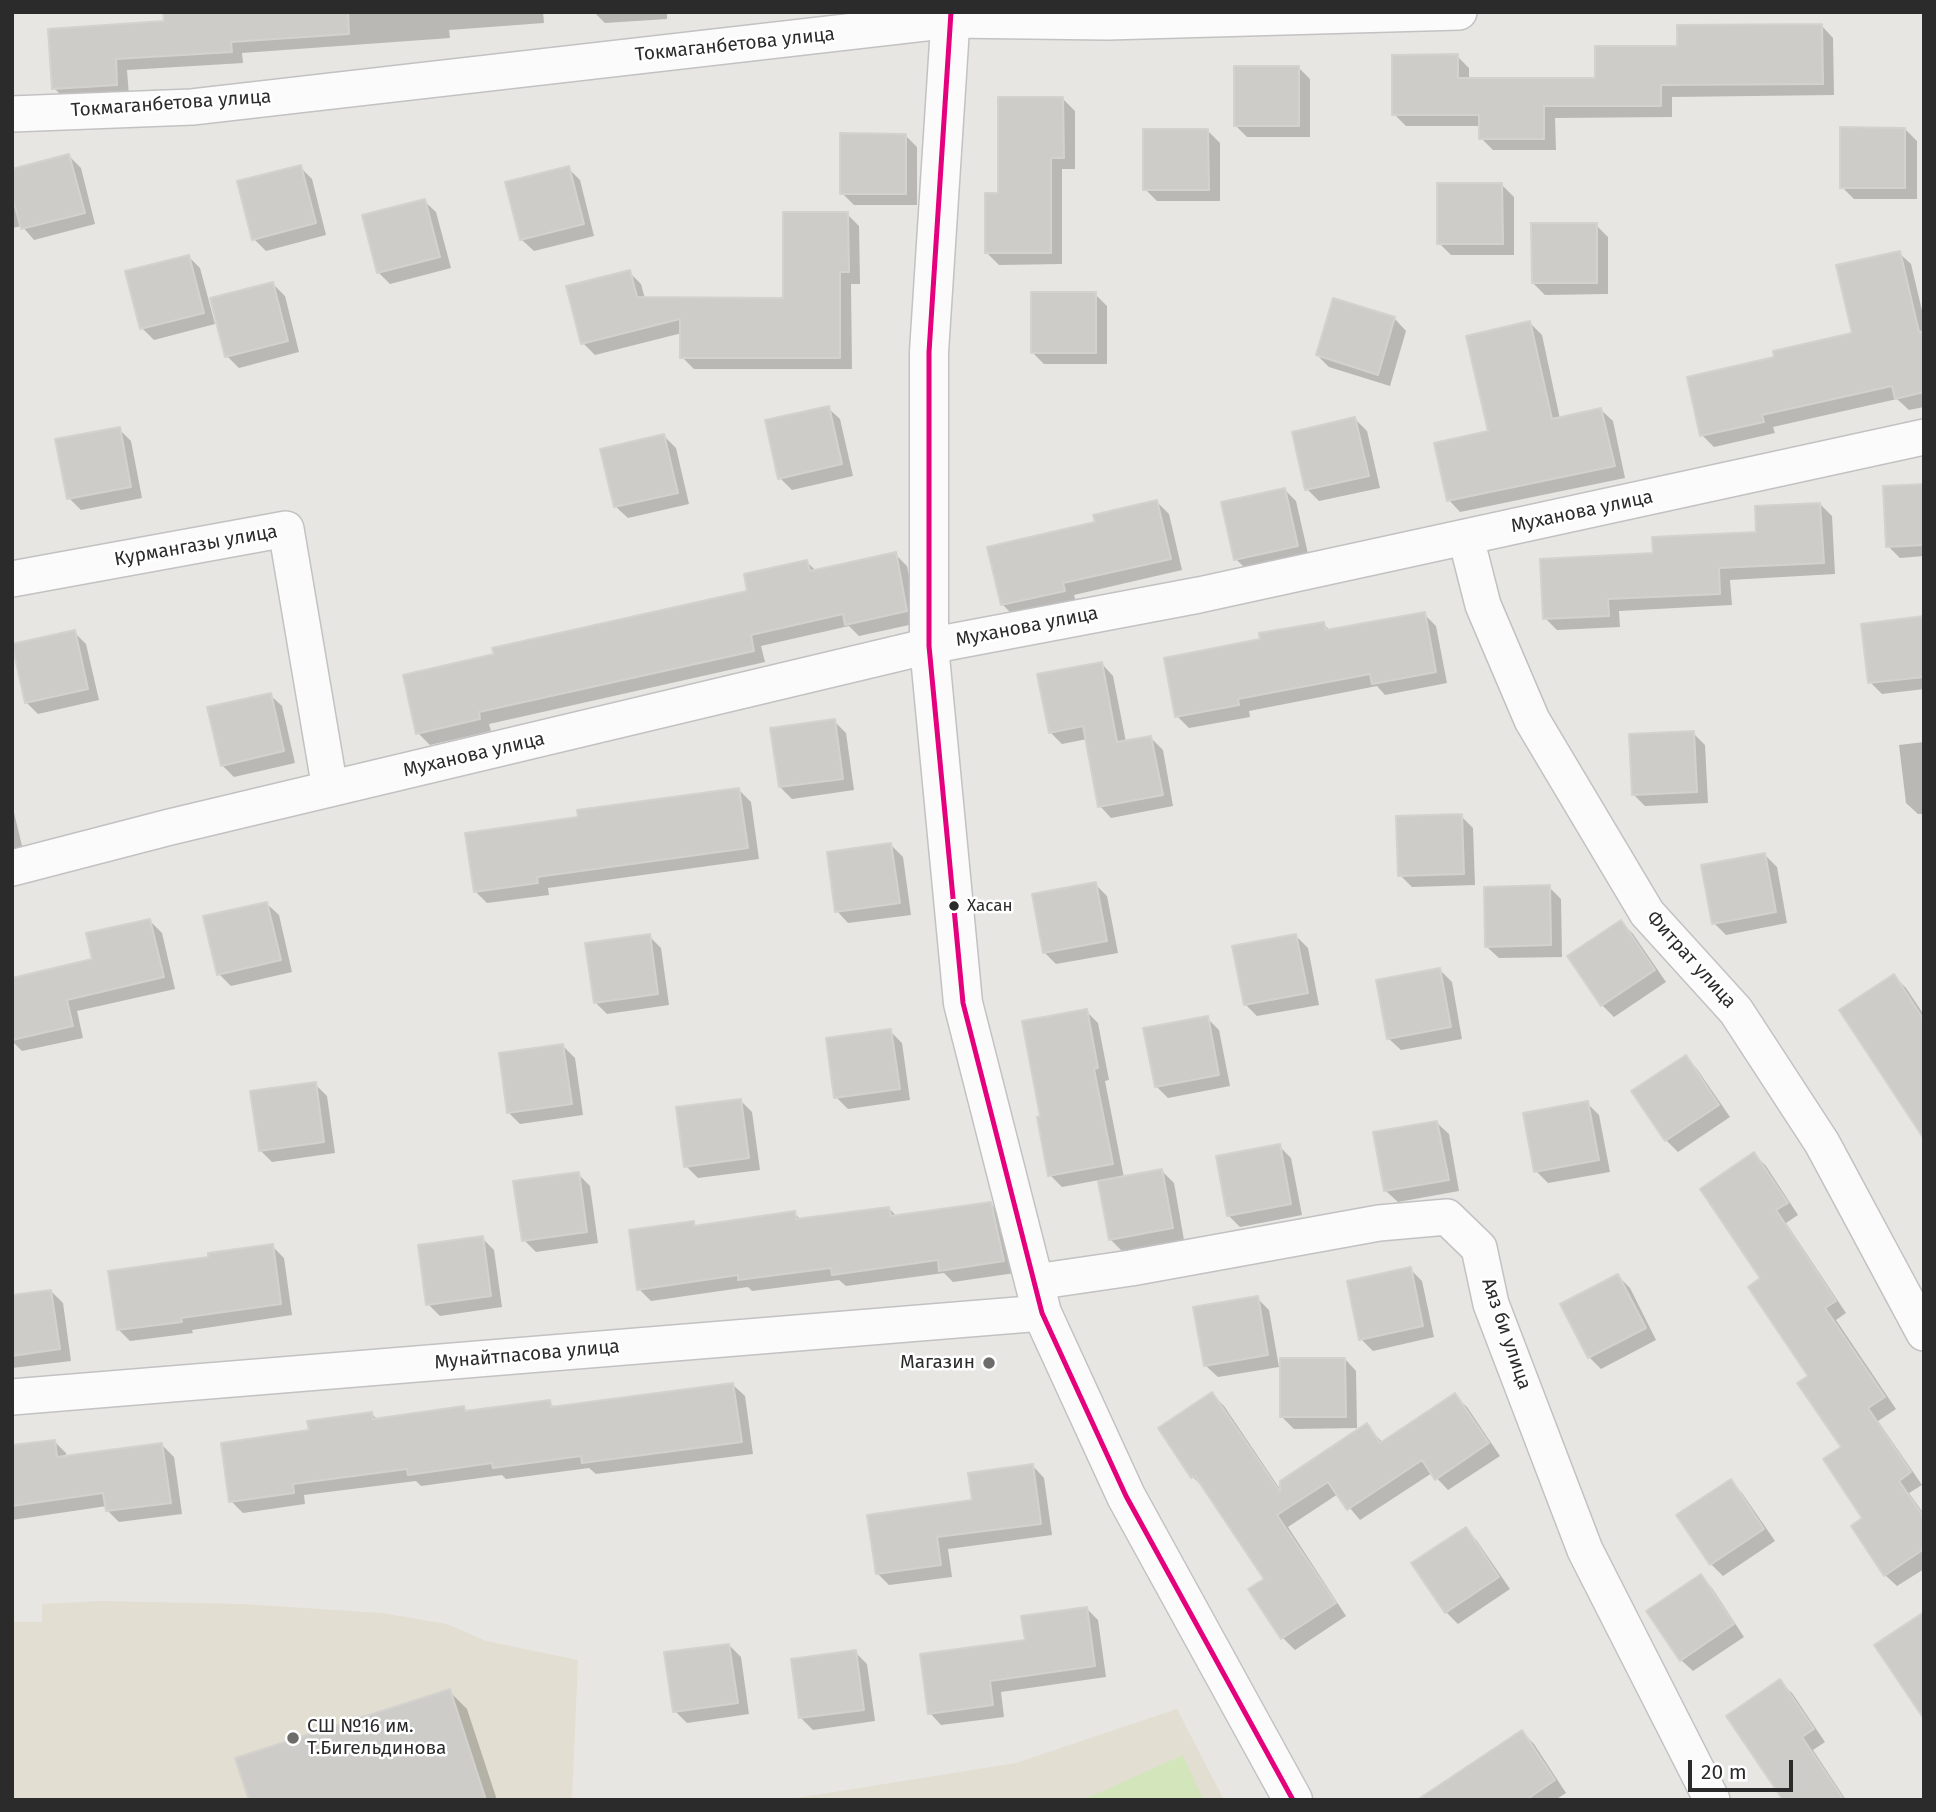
<!DOCTYPE html>
<meta charset="utf-8">
<style>
body{margin:0}
#map{position:relative;width:1936px;height:1812px;overflow:hidden;background:#e8e6e2;font-family:"Fira Sans",sans-serif}
canvas{display:block}
.frame{position:absolute;inset:0;border:14px solid #2b2b2b;pointer-events:none}
.scale{position:absolute;left:1688px;top:1760px;width:105px;height:32px;box-sizing:border-box;border:4px solid #2b2b2b;border-top:0;padding-left:9px;font-size:21px;line-height:24px;white-space:nowrap;color:#2b2b2b;-webkit-text-stroke:5px #fff;paint-order:stroke}
</style>
<div id="map">
<canvas width="1936" height="1812"></canvas>
<div class="frame"></div>
<div class="scale">20 m</div>
</div>
<script>
const g = document.querySelector('canvas').getContext('2d');
g.lineJoin = 'round';
function fill(path, color) { g.fillStyle = color; g.fill(path, 'evenodd'); }
const shape = rows => new Path2D(rows.map(r => 'M' + r).join(''));
function strokePath(path, color, width, dash) { g.strokeStyle = color; g.lineWidth = width; g.lineCap = dash ? 'butt' : 'round'; g.setLineDash(dash || []); g.stroke(path); }
function label(font, color, halo, rows, align = 'center') {
  g.font = font + ' "Fira Sans",sans-serif'; g.lineWidth = 5; g.setLineDash([]); g.textBaseline = 'middle'; g.strokeStyle = halo; g.fillStyle = color; for (const [text, x, y, turn = 0] of rows) {
    g.save(); g.translate(x, y); g.rotate((+turn || 0) * Math.PI / 180); g.textAlign = isNaN(turn) ? turn : align; if (halo) g.strokeText(text, 0, 0); g.fillText(text, 0, 0); g.restore();
  }
}
fill(shape([
 [103,1601,242,1604,382,1613,447,1624,486,1641,578,1660,572,1800,12,1800,12,1622,42,1622,42,1604],
 [1177,1709,1224,1800,784,1800,1016,1763]
]), '#e2ded1');
fill(shape([
 [1183,1755,1203,1800,1088,1800,1087,1798]
]), '#d3e5bb');
fill(shape([
 [165,12,543,12,544,23,449,30,450,38,242,53,243,63,127,70,129,96,66,100,54,88,166,23],
 [594,12,667,12,667,19,605,23],
 [1822,26,1833,38,1834,95,1672,97,1672,117,1555,118,1556,150,1493,150,1481,138,1481,126,1406,126,1394,114,1457,56,1469,68,1469,80,1597,80],
 [1298,67,1310,79,1310,137,1247,137,1235,125],
 [1063,99,1075,111,1075,169,1062,169,1062,264,999,265,987,253,1000,195],
 [1905,129,1917,141,1917,199,1854,199,1842,187],
 [1208,131,1220,143,1220,201,1157,201,1145,189],
 [905,135,917,147,917,205,854,205,842,193],
 [69,156,81,168,95,224,34,240,22,226,12,228,12,171],
 [300,167,312,179,326,235,266,251,254,239],
 [568,168,580,180,594,236,534,251,522,240],
 [1502,185,1514,197,1514,255,1451,255,1439,243],
 [424,201,436,212,451,268,390,284,378,272],
 [847,214,859,226,860,284,851,284,852,369,694,369,682,357,682,333,595,355,583,343,629,272,641,284,645,299,785,299],
 [1596,225,1608,237,1608,294,1545,295,1533,283],
 [1899,253,1911,264,1924,319,1924,407,1909,410,1897,399,1773,427,1775,433,1714,447,1702,435,1776,358,1854,335],
 [188,256,200,268,215,324,154,340,142,328],
 [273,284,285,296,299,352,239,368,227,356],
 [1095,294,1107,306,1107,364,1044,364,1032,352],
 [1334,300,1395,319,1406,331,1390,386,1329,367,1317,355],
 [1530,323,1542,335,1560,419,1601,410,1613,421,1625,478,1460,512,1449,500,1490,432],
 [828,408,840,419,853,476,792,490,780,478],
 [1355,419,1367,431,1380,488,1319,501,1307,489],
 [119,429,131,441,142,498,81,510,69,498],
 [664,436,676,448,689,504,628,518,616,507],
 [1924,486,1924,556,1900,558,1888,546],
 [1284,489,1296,501,1309,558,1248,571,1236,559],
 [1157,502,1169,514,1182,570,1074,595,1076,602,1014,616,1002,604,1097,523],
 [1820,504,1832,516,1835,574,1730,580,1732,605,1619,611,1620,627,1557,630,1545,618,1655,555,1758,533],
 [895,554,907,566,918,623,859,636,849,626,761,646,765,662,489,724,491,731,430,745,418,733,750,592,807,562,816,571],
 [1424,614,1436,626,1447,683,1385,695,1377,686,1249,711,1250,717,1189,728,1177,716,1262,641,1323,624,1331,631],
 [1924,618,1924,689,1882,694,1870,682],
 [74,632,86,644,99,700,38,714,26,702],
 [1102,664,1113,676,1126,742,1151,738,1163,750,1173,806,1111,818,1100,806,1087,739,1062,744,1050,732],
 [270,695,282,706,295,763,234,777,222,765],
 [834,721,846,733,854,790,792,799,780,787],
 [1693,733,1705,745,1708,803,1645,806,1633,794],
 [1924,742,1924,814,1918,814,1906,803,1899,745],
 [739,790,751,802,759,859,548,888,549,895,487,903,475,891,580,819],
 [12,804,23,850,12,852],
 [1461,816,1473,828,1475,885,1412,887,1400,875],
 [891,845,903,857,911,915,848,923,837,911],
 [1765,855,1777,867,1787,923,1726,935,1714,923],
 [1095,884,1107,896,1118,953,1056,964,1044,952],
 [1549,887,1561,899,1562,957,1499,958,1487,947],
 [267,904,279,915,292,972,231,986,219,974],
 [150,921,162,933,175,989,77,1011,83,1038,22,1051,12,1041,12,980,94,961],
 [1621,922,1633,934,1666,982,1614,1017,1602,1005],
 [649,936,661,948,669,1005,607,1014,595,1002],
 [1296,936,1308,948,1319,1005,1257,1016,1245,1004],
 [1440,970,1452,982,1462,1039,1401,1050,1389,1039],
 [1894,976,1906,988,1924,1015,1924,1136],
 [1086,1011,1098,1023,1109,1080,1105,1081,1124,1178,1162,1171,1174,1183,1184,1240,1122,1251,1110,1239,1099,1180,1062,1187,1050,1175,1042,1118],
 [1207,1018,1219,1030,1230,1086,1168,1098,1156,1086],
 [890,1031,902,1043,910,1100,848,1109,836,1097],
 [563,1046,575,1058,583,1115,520,1124,508,1112],
 [1686,1057,1697,1069,1730,1117,1678,1152,1666,1140,1634,1091],
 [315,1084,327,1096,335,1153,272,1162,260,1150],
 [740,1100,752,1112,760,1170,698,1178,686,1166],
 [1587,1103,1599,1115,1610,1172,1548,1183,1536,1171],
 [1437,1123,1449,1134,1459,1191,1398,1202,1386,1191],
 [1279,1146,1291,1158,1302,1215,1240,1227,1228,1215],
 [1754,1154,1766,1166,1798,1215,1786,1223,1846,1313,1836,1320,1896,1409,1878,1421,1922,1485,1909,1493,1924,1514,1924,1569,1897,1586,1885,1575,1843,1448,1763,1279],
 [578,1174,590,1186,598,1243,536,1252,524,1240],
 [991,1204,1003,1216,1015,1273,953,1282,944,1273,846,1286,839,1280,752,1291,748,1287,651,1301,639,1289,693,1223,697,1227,794,1213,801,1220,889,1208,897,1217],
 [482,1238,494,1250,502,1307,440,1316,428,1304],
 [272,1246,284,1258,292,1315,192,1330,193,1333,130,1341,118,1329,210,1259],
 [1410,1269,1422,1281,1434,1337,1373,1351,1361,1339],
 [1618,1276,1630,1288,1656,1340,1601,1369,1589,1357],
 [51,1291,63,1303,71,1361,12,1368,12,1297],
 [1257,1298,1269,1310,1279,1367,1218,1377,1206,1366],
 [1345,1359,1356,1371,1357,1428,1294,1429,1282,1417],
 [733,1385,745,1396,753,1454,596,1474,589,1468,506,1479,502,1475,421,1486,416,1481,304,1495,305,1504,243,1513,231,1501,311,1432,372,1414,378,1420,464,1408,468,1412,549,1402,555,1408],
 [1212,1394,1224,1406,1282,1492,1367,1426,1383,1443,1455,1396,1467,1407,1500,1456,1448,1490,1432,1473,1360,1520,1338,1494,1288,1527,1346,1616,1295,1650,1283,1638,1250,1590,1266,1579,1205,1489,1193,1477],
 [54,1441,66,1453,66,1457,162,1445,174,1457,182,1514,119,1522,107,1510,107,1506,12,1520,12,1448],
 [1033,1466,1044,1478,1052,1535,948,1549,952,1577,889,1585,877,1573,974,1502],
 [1730,1481,1742,1493,1775,1541,1723,1576,1711,1564],
 [1465,1529,1477,1541,1510,1589,1458,1624,1446,1612],
 [1700,1576,1712,1588,1744,1637,1693,1671,1681,1660],
 [1086,1608,1098,1620,1106,1677,1001,1692,1004,1717,941,1725,930,1713],
 [729,1645,741,1657,749,1714,687,1723,675,1711],
 [855,1652,867,1664,875,1721,813,1730,801,1718],
 [1780,1682,1792,1693,1825,1742,1813,1750,1846,1800,1784,1800],
 [449,1691,467,1709,497,1800,251,1800],
 [1522,1732,1534,1744,1566,1793,1555,1800,1417,1800]
]), '#0003');
const building = shape([
 [163,12,348,12,349,34,231,42,232,52,116,59,117,85,52,89,48,29,164,21,163,12],
 [1822,24,1823,84,1661,85,1661,106,1544,106,1544,139,1479,139,1479,115,1392,115,1392,55,1458,54,1458,78,1595,78,1595,46,1677,46,1677,25,1822,24],
 [1234,66,1299,66,1299,126,1234,126,1234,66],
 [998,97,1063,97,1064,158,1051,158,1051,253,985,253,985,193,998,193,998,97],
 [1840,127,1905,128,1905,188,1840,188,1840,127],
 [1143,129,1208,129,1209,190,1143,190,1143,129],
 [840,133,906,134,906,194,840,194,840,133],
 [69,154,85,213,21,229,12,195,12,169,69,154],
 [301,165,316,223,252,240,237,181,301,165],
 [569,166,584,224,520,240,505,182,569,166],
 [1437,183,1502,183,1503,244,1437,244,1437,183],
 [425,199,440,257,377,273,362,215,425,199],
 [783,212,848,212,849,272,840,272,840,358,680,358,680,319,581,344,566,286,630,270,637,297,783,298,783,212],
 [1531,223,1597,223,1597,283,1532,283,1531,223],
 [1900,251,1919,332,1924,331,1924,392,1895,399,1892,386,1762,415,1764,422,1700,436,1687,377,1774,357,1773,351,1852,333,1836,265,1900,251],
 [189,255,204,313,140,329,125,271,189,255],
 [273,282,288,341,225,357,210,298,273,282],
 [1031,292,1096,292,1096,353,1031,353,1031,292],
 [1333,298,1395,317,1378,375,1316,355,1333,298],
 [1530,321,1552,419,1601,408,1615,466,1447,501,1434,443,1488,431,1466,336,1530,321],
 [829,406,842,464,778,479,765,420,829,406],
 [1355,417,1369,476,1305,490,1292,432,1355,417],
 [120,427,131,487,67,499,55,439,120,427],
 [664,434,678,493,614,507,600,449,664,434],
 [1924,484,1924,545,1886,547,1883,486,1924,484],
 [1285,488,1298,546,1234,560,1221,502,1285,488],
 [1157,500,1171,559,1063,583,1065,591,1001,605,987,547,1095,522,1093,515,1157,500],
 [1820,503,1824,563,1719,568,1720,594,1608,599,1609,616,1543,619,1540,559,1653,553,1652,537,1756,532,1755,506,1820,503],
 [896,552,907,611,845,625,843,614,751,635,754,651,479,712,480,719,416,734,403,675,494,654,492,648,747,591,744,574,807,560,810,571,896,552],
 [1425,612,1436,672,1372,684,1370,674,1238,699,1239,705,1175,717,1164,658,1260,639,1259,633,1324,622,1326,630,1425,612],
 [1924,616,1924,677,1868,683,1861,624,1924,616],
 [75,630,88,689,25,703,12,644,75,630],
 [1102,662,1117,742,1151,736,1163,795,1098,807,1083,726,1049,733,1037,674,1102,662],
 [271,693,284,751,221,766,207,707,271,693],
 [835,719,843,779,779,787,770,728,835,719],
 [1694,731,1697,792,1632,795,1629,734,1694,731],
 [739,788,748,848,537,877,538,883,474,892,465,833,578,817,577,810,739,788],
 [1462,814,1464,874,1398,876,1396,816,1462,814],
 [891,843,900,903,835,912,827,852,891,843],
 [1765,853,1776,912,1712,924,1701,865,1765,853],
 [1096,882,1107,941,1043,953,1032,894,1096,882],
 [1550,885,1551,945,1485,947,1484,887,1550,885],
 [267,902,281,960,217,975,203,916,267,902],
 [150,919,164,977,67,1000,73,1026,12,1040,12,978,92,959,86,933,150,919],
 [1621,920,1655,970,1601,1006,1567,956,1621,920],
 [650,934,658,994,594,1003,585,943,650,934],
 [1296,934,1308,993,1244,1005,1232,946,1296,934],
 [1440,968,1451,1027,1387,1039,1376,980,1440,968],
 [1894,974,1924,1020,1924,1139,1839,1010,1894,974],
 [1087,1009,1098,1068,1094,1069,1113,1164,1048,1176,1037,1117,1040,1116,1022,1021,1087,1009],
 [1208,1016,1219,1075,1155,1087,1143,1028,1208,1016],
 [891,1029,900,1089,834,1098,826,1038,891,1029],
 [563,1044,572,1104,507,1113,499,1053,563,1044],
 [1686,1055,1719,1105,1665,1141,1631,1091,1686,1055],
 [316,1082,324,1142,259,1151,250,1091,316,1082],
 [741,1099,749,1158,684,1167,676,1107,741,1099],
 [1588,1101,1599,1160,1534,1172,1523,1113,1588,1101],
 [1437,1121,1449,1180,1384,1191,1373,1132,1437,1121],
 [1280,1144,1291,1204,1227,1216,1216,1156,1280,1144],
 [1754,1152,1788,1203,1776,1210,1836,1301,1825,1308,1885,1397,1868,1408,1911,1472,1899,1481,1924,1517,1924,1549,1884,1576,1851,1526,1862,1518,1823,1459,1841,1447,1797,1383,1808,1376,1748,1287,1760,1278,1700,1189,1754,1152],
 [1162,1169,1173,1228,1109,1240,1098,1181,1162,1169],
 [579,1172,587,1232,522,1241,513,1181,579,1172],
 [991,1202,1004,1261,939,1271,938,1260,832,1275,831,1268,738,1280,738,1275,637,1290,629,1230,694,1221,694,1226,795,1211,796,1219,889,1207,891,1216,991,1202],
 [483,1236,491,1296,426,1305,418,1245,483,1236],
 [273,1244,281,1304,181,1318,182,1322,117,1330,108,1271,208,1257,208,1253,273,1244],
 [1411,1267,1423,1326,1359,1340,1347,1281,1411,1267],
 [1618,1274,1646,1328,1588,1358,1560,1304,1618,1274],
 [51,1290,60,1349,12,1356,12,1295,51,1290],
 [1258,1296,1268,1355,1204,1366,1193,1307,1258,1296],
 [1280,1358,1345,1358,1346,1417,1280,1417,1280,1358],
 [733,1383,742,1442,582,1463,581,1456,493,1468,492,1463,408,1475,407,1469,293,1484,294,1493,229,1502,221,1443,309,1430,307,1421,372,1412,373,1419,464,1406,465,1411,550,1400,551,1407,733,1383],
 [1212,1392,1280,1492,1280,1481,1367,1423,1380,1443,1455,1393,1489,1443,1435,1480,1422,1460,1347,1510,1328,1482,1277,1515,1336,1603,1281,1639,1248,1589,1264,1579,1195,1476,1191,1478,1158,1428,1212,1392],
 [55,1440,57,1457,162,1443,171,1503,106,1511,103,1493,12,1506,12,1445,55,1440],
 [1033,1464,1041,1524,937,1537,941,1565,876,1574,867,1515,972,1500,968,1473,1033,1464],
 [1731,1479,1764,1529,1710,1565,1676,1515,1731,1479],
 [1466,1527,1499,1577,1445,1613,1411,1563,1466,1527],
 [1701,1574,1734,1624,1680,1661,1646,1611,1701,1574],
 [1087,1607,1095,1666,990,1681,993,1705,928,1714,920,1654,1025,1640,1021,1616,1087,1607],
 [1924,1612,1924,1719,1874,1645,1924,1612],
 [729,1644,738,1703,673,1712,664,1652,729,1644],
 [856,1650,864,1710,799,1718,791,1659,856,1650],
 [1780,1679,1814,1729,1802,1737,1844,1800,1783,1800,1726,1716,1780,1679],
 [450,1689,486,1800,249,1800,235,1758,450,1689],
 [1522,1730,1555,1780,1526,1800,1417,1800,1522,1730]
]);
fill(building, '#cdccc9');
strokePath(building, '#d3d2ce', 2);
const minor = shape([
 [12,114,192,107,951,20,1108,22,1459,12],
 [1466,538,1483,605,1532,720,1647,913,1736,1011,1822,1143,1924,1333],
 [12,579,286,529,330,789],
 [12,868,170,827,929,646,1199,595,1924,437],
 [1035,1282,1131,1268,1379,1223,1447,1217,1479,1248,1491,1304,1585,1550,1712,1800],
 [12,1397,1042,1313]
]);
const tertiary = shape([
 [951,12,929,352,929,646,963,1003,1042,1313,1126,1496,1293,1800]
]);
strokePath(minor, '#c2c2c2', 38);
strokePath(tertiary, '#c2c2c2', 41);
strokePath(minor, '#fcfbfb', 35);
strokePath(tertiary, '#fcfbfb', 38);
strokePath(shape([
 [951,12,929,352,929,646,963,1003,1042,1313,1126,1496,1293,1800]
]), '#e5007d', 5);
for (const [x, y, r, color] of [
 [954,906,6,"#2b2b2b"],
 [989,1363,7,"#6d6c6b"],
 [293,1738,7,"#6d6c6b"]
]) { const dot = new Path2D(); dot.arc(x, y, r, 0, 2 * Math.PI); g.fillStyle = color; g.fill(dot); strokePath(dot, '#fff', 2.5); }
label('17px', '#2b2b2b', '#fff', [
 ["Хасан",967,906]
], 'left');
label('19px', '#2b2b2b', '#fff', [
 ["Токмаганбетова улица",735,45,-6],
 ["Токмаганбетова улица",171,104,-4],
 ["Муханова улица",1582,512,-12],
 ["Курмангазы улица",196,546,-10],
 ["Муханова улица",1027,627,-11],
 ["Муханова улица",474,755,-13],
 ["Фитрат улица",1691,960,48],
 ["Аяз би улица",1506,1334,71],
 ["Мунайтпасова улица",527,1355,-5]
]);
label('19px', '#2b2b2b', '#fff', [
 ["Магазин",975,1363],
 ["СШ №16 им.",307,1727,"left"],
 ["Т.Бигельдинова",307,1749,"left"]
], 'right');
</script>
